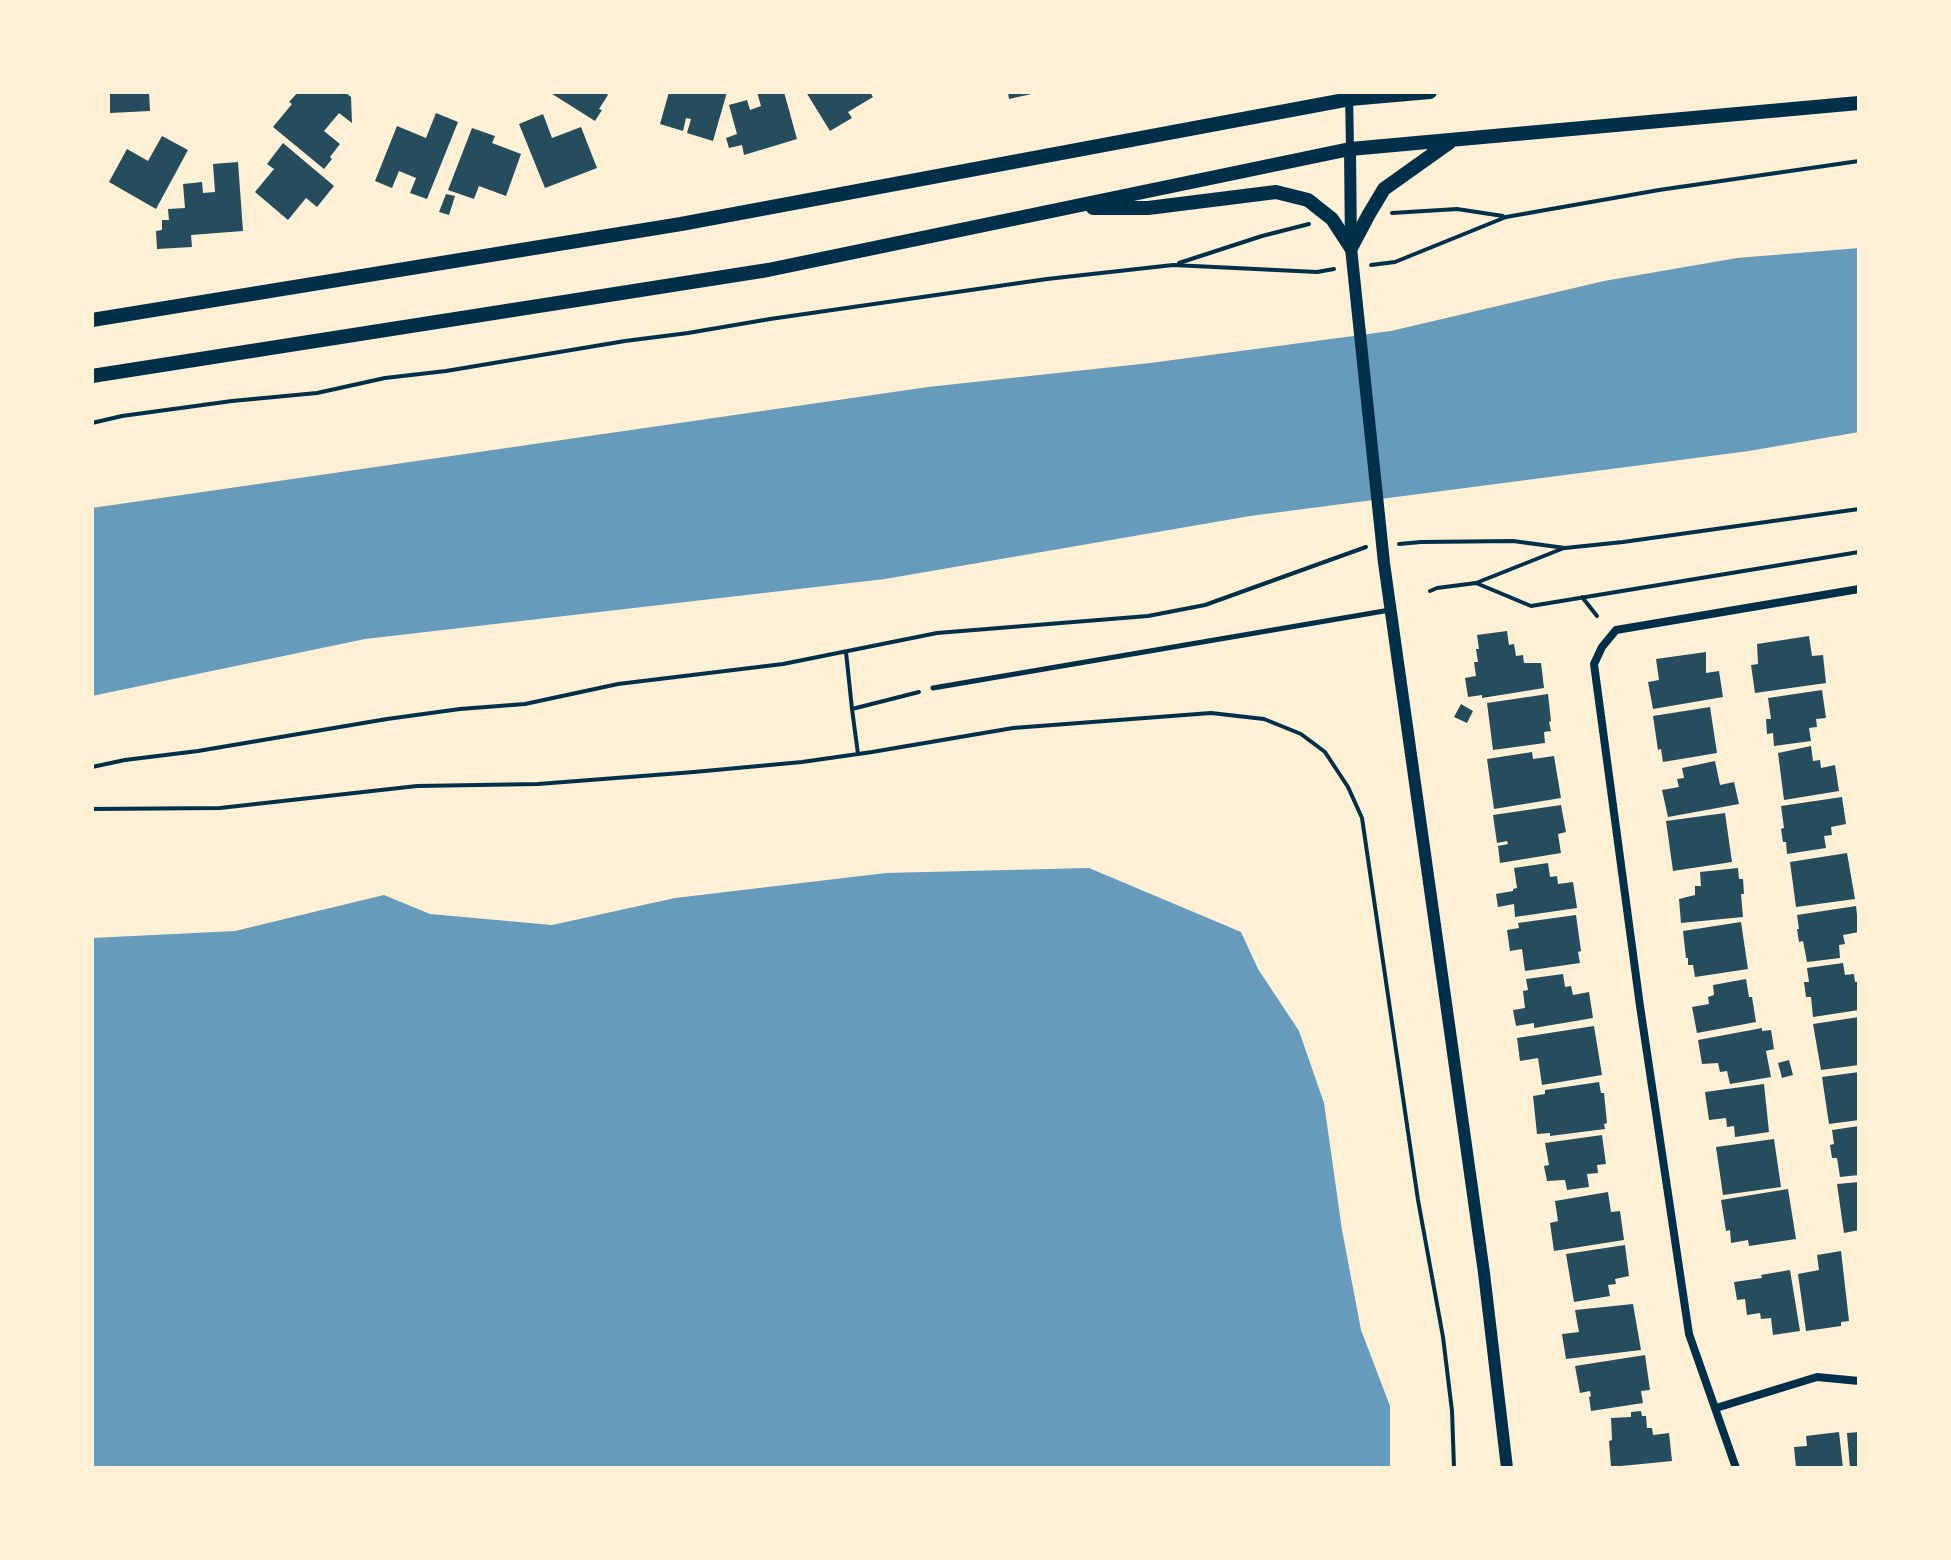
<!DOCTYPE html>
<style>
body{margin:0}
#map{position:relative;width:1951px;height:1560px;overflow:hidden;background:#fdf0d5;font-family:Montserrat,sans-serif}
canvas{display:block}
.frame{position:absolute;inset:0;border:94px solid #fdf0d5;pointer-events:none}
</style>
<div id="map">
<canvas width="1951" height="1560"></canvas>
<div class="frame"></div>
</div>
<script>
const g = document.querySelector('canvas').getContext('2d');
g.lineJoin = 'round';
function fill(path, color) { g.fillStyle = color; g.fill(path, 'evenodd'); }
const shape = rows => new Path2D(rows.map(r => 'M' + r).join(''));
function strokePath(path, color, width, dash) { g.strokeStyle = color; g.lineWidth = width; g.lineCap = dash ? 'butt' : 'round'; g.setLineDash(dash || []); g.stroke(path); }
fill(shape([
 [1859,248,1859,432,1749,451,1250,516,885,579,365,639,92,696,92,508,928,387,1150,363,1391,331,1604,281,1737,258],
 [1089,868,1241,932,1258,969,1299,1031,1324,1103,1342,1230,1361,1330,1390,1406,1390,1468,92,1468,92,938,235,931,384,895,430,914,552,925,675,898,886,873]
]), '#669bbc');
fill(shape([
 [110,92,149,92,150,111,110,113],
 [298,92,345,92,351,97,352,123,339,113,324,131,340,144,330,157,332,159,324,169,273,127,292,104,289,102],
 [549,92,604,92,608,95,599,109,602,110,595,121],
 [669,92,727,92,713,141,687,133,691,119,686,118,683,131,660,124],
 [757,92,784,92,797,139,744,155,742,145,729,148,726,138,737,134,729,105,747,100,750,110,761,106],
 [806,92,870,92,873,97,848,112,852,118,830,131],
 [1008,92,1036,92,1036,93,1009,99],
 [436,113,458,122,427,199,410,193,416,178,399,171,392,188,375,181,397,126,426,138],
 [543,114,552,138,581,127,597,168,545,188,519,124],
 [472,128,495,136,492,143,521,154,506,196,479,186,474,199,448,190],
 [162,136,188,150,156,209,109,182,127,149,148,161],
 [283,143,334,186,317,207,306,198,288,220,255,192,274,169,267,164],
 [238,162,243,231,191,235,192,247,157,249,156,231,162,230,162,220,169,220,168,209,185,208,183,184,202,182,203,193,215,192,213,164],
 [446,194,455,196,449,215,439,212],
 [1507,631,1509,645,1514,644,1516,656,1523,655,1524,663,1541,663,1544,688,1482,698,1482,695,1468,697,1465,678,1476,676,1474,662,1478,662,1476,649,1479,649,1477,635],
 [1809,636,1812,656,1823,655,1826,683,1755,693,1751,665,1758,664,1757,644],
 [1706,652,1706,673,1719,671,1723,697,1653,709,1648,682,1659,680,1656,659],
 [1822,690,1826,718,1816,719,1817,727,1809,728,1811,741,1774,746,1773,733,1767,734,1766,719,1771,719,1768,698],
 [1548,694,1551,721,1549,722,1551,731,1544,732,1545,743,1493,750,1487,703],
 [1461,704,1473,711,1467,723,1454,717],
 [1710,707,1717,753,1663,762,1661,749,1658,750,1653,716],
 [1811,746,1813,761,1820,760,1821,768,1835,765,1839,791,1784,800,1778,753],
 [1532,752,1533,759,1554,756,1561,798,1494,809,1487,759],
 [1715,761,1720,785,1734,782,1739,804,1668,817,1662,790,1679,787,1677,779,1684,778,1682,768],
 [1842,797,1846,824,1831,827,1832,835,1824,836,1826,848,1787,854,1786,842,1783,842,1781,829,1784,828,1781,806],
 [1561,805,1566,832,1558,834,1561,853,1500,863,1498,846,1508,844,1507,841,1497,843,1493,815],
 [1725,813,1732,862,1673,871,1666,821],
 [1847,853,1855,899,1796,907,1790,862],
 [1548,863,1550,877,1557,876,1558,884,1573,882,1577,908,1515,917,1514,904,1498,907,1496,894,1513,891,1513,889,1517,888,1514,868],
 [1738,868,1739,879,1743,879,1744,894,1741,894,1743,917,1681,923,1679,899,1695,895,1695,886,1701,886,1700,872],
 [1856,906,1859,932,1843,935,1845,944,1839,945,1840,958,1807,962,1803,941,1799,942,1797,929,1799,929,1797,915],
 [1576,915,1581,951,1578,952,1580,963,1525,971,1522,949,1510,951,1507,930,1519,928,1518,923],
 [1741,922,1748,969,1695,977,1693,965,1688,965,1688,958,1686,958,1683,931],
 [1843,963,1845,975,1854,974,1855,982,1859,982,1859,1010,1813,1017,1811,997,1806,997,1804,982,1809,982,1807,968],
 [1563,974,1565,987,1571,986,1573,995,1589,992,1593,1018,1534,1028,1534,1023,1516,1026,1513,1010,1525,1008,1523,991,1528,990,1526,979],
 [1746,979,1749,997,1752,997,1756,1022,1697,1033,1692,1007,1709,1004,1708,997,1714,995,1713,985],
 [1859,1017,1859,1065,1821,1070,1813,1024],
 [1594,1026,1602,1075,1542,1085,1538,1058,1520,1061,1517,1038],
 [1762,1028,1762,1031,1771,1030,1774,1049,1766,1051,1771,1077,1730,1084,1727,1071,1720,1072,1718,1063,1702,1064,1698,1040],
 [1789,1060,1793,1075,1782,1078,1778,1063],
 [1859,1072,1859,1120,1829,1124,1822,1077],
 [1599,1082,1601,1093,1604,1093,1607,1123,1604,1124,1605,1129,1550,1136,1550,1133,1537,1134,1533,1096,1545,1094,1545,1090],
 [1764,1084,1769,1132,1735,1137,1734,1126,1727,1127,1726,1118,1709,1120,1705,1092],
 [1859,1126,1859,1175,1840,1177,1837,1158,1832,1158,1830,1145,1834,1144,1832,1130],
 [1602,1135,1606,1164,1597,1165,1598,1173,1587,1174,1589,1187,1567,1190,1565,1180,1547,1181,1544,1166,1549,1165,1545,1143],
 [1774,1139,1781,1187,1723,1195,1716,1147],
 [1859,1182,1859,1230,1844,1233,1837,1184],
 [1788,1189,1796,1239,1749,1246,1748,1240,1731,1243,1730,1230,1726,1231,1721,1200],
 [1608,1192,1611,1212,1620,1211,1624,1240,1554,1251,1550,1223,1558,1221,1555,1201],
 [1625,1245,1629,1276,1615,1279,1616,1284,1608,1285,1610,1296,1574,1302,1566,1254],
 [1841,1251,1849,1321,1841,1322,1841,1326,1806,1331,1798,1274,1819,1270,1817,1255],
 [1790,1270,1800,1331,1773,1335,1771,1318,1761,1319,1760,1313,1747,1315,1745,1299,1737,1300,1734,1282,1762,1278,1761,1275],
 [1633,1304,1641,1350,1566,1359,1562,1334,1579,1332,1575,1310],
 [1645,1355,1650,1390,1641,1391,1643,1403,1591,1411,1589,1397,1591,1396,1590,1391,1580,1393,1575,1366],
 [1641,1411,1642,1416,1646,1416,1647,1428,1652,1428,1653,1435,1669,1433,1672,1461,1611,1467,1609,1441,1612,1440,1611,1418,1631,1417,1631,1412],
 [1839,1432,1843,1468,1796,1468,1794,1447,1807,1446,1806,1436],
 [1859,1432,1859,1468,1850,1468,1847,1433]
]), '#264d5e');
strokePath(shape([
 [1392,213,1457,209,1503,216],
 [1179,263,1262,236,1309,224],
 [1371,265,1395,262,1506,217,1659,190,1859,161],
 [92,423,122,416,232,401,317,393,385,378,446,371,625,341,688,333,770,319,1047,279,1173,265,1317,272,1334,269],
 [1399,544,1421,542,1513,541,1565,548,1623,542,1859,509],
 [1476,583,1531,606,1859,552],
 [1430,591,1437,588,1476,583,1564,548],
 [1582,597,1597,616],
 [846,652,852,709],
 [858,754,852,709,919,692],
 [92,767,125,760,198,751,387,719,460,709,525,704,618,684,783,664,937,633,1148,616,1205,605,1366,547],
 [92,809,220,808,417,786,538,784,694,772,802,762,872,752,1013,728,1211,713,1264,719,1301,734,1325,752,1348,787,1362,818,1418,1200,1443,1337,1452,1411,1454,1468]
]), '#003049', 4);
strokePath(shape([
 [933,688,1390,610]
]), '#003049', 5);
strokePath(shape([
 [1349,92,1350,149],
 [1716,1408,1817,1377,1859,1381],
 [1736,1468,1689,1334,1640,1006,1594,664,1602,647,1616,630,1859,589]
]), '#003049', 8);
strokePath(shape([
 [1350,149,1351,248,1384,563,1484,1273,1507,1468]
]), '#003049', 12);
strokePath(shape([
 [1093,208,1148,208,1276,192,1308,200,1332,219,1351,248,1369,214,1384,189,1450,142],
 [92,320,681,224,1350,99,1430,92],
 [92,376,768,270,1350,149,1859,103]
]), '#003049', 14);
</script>
